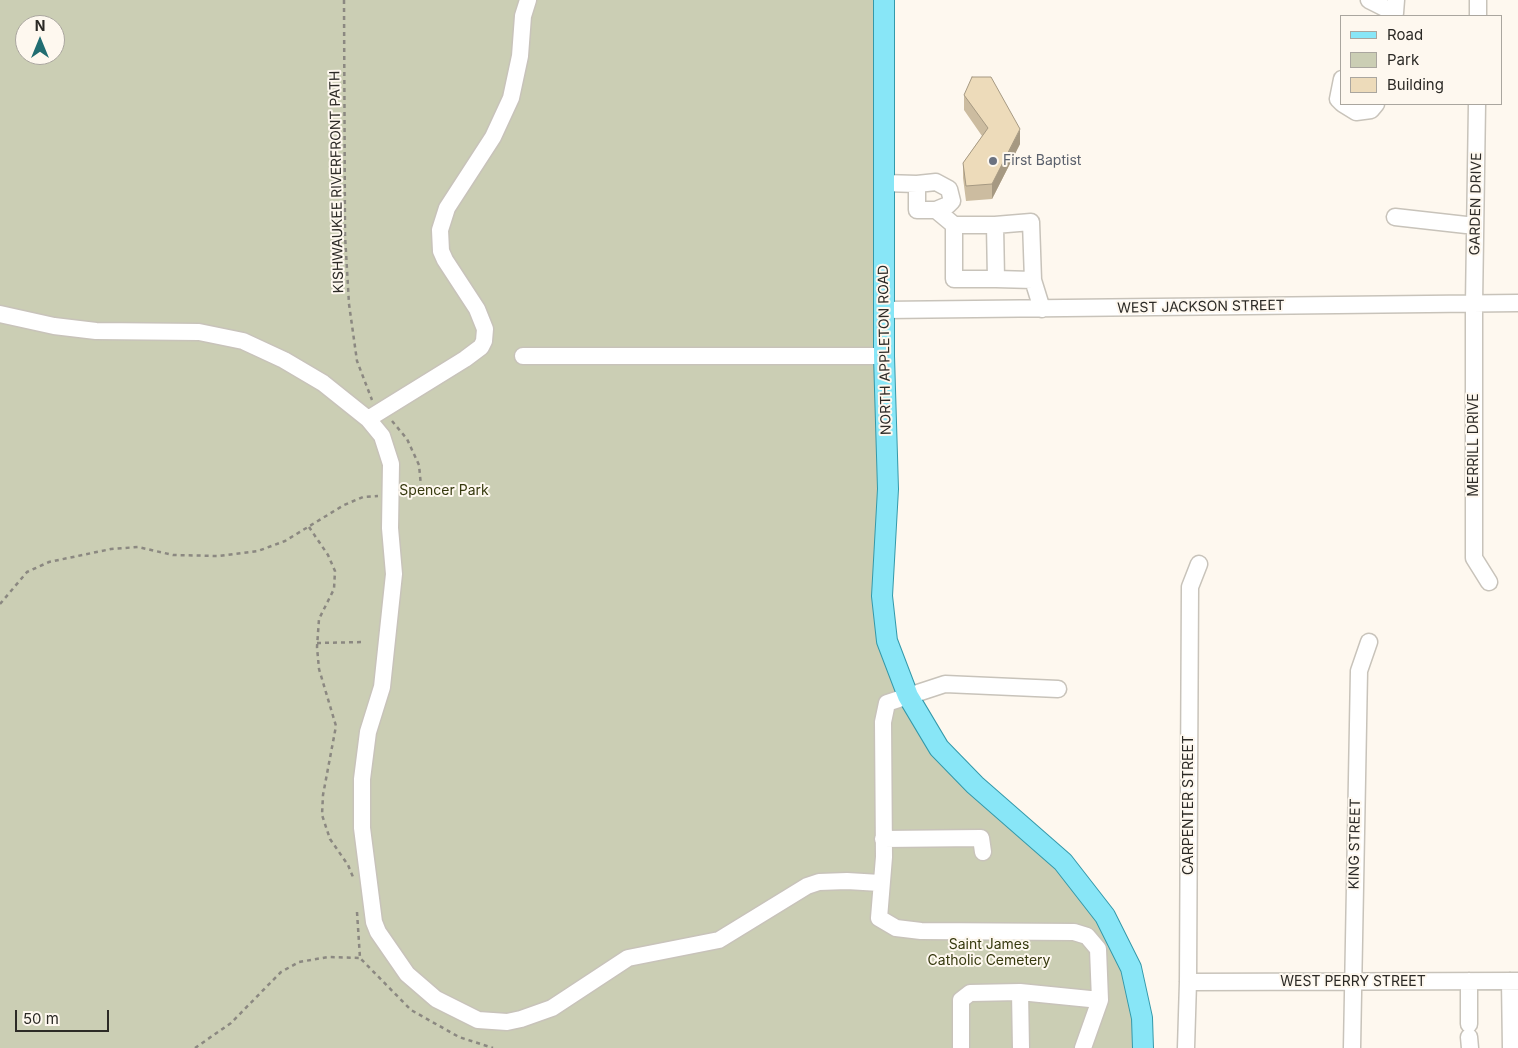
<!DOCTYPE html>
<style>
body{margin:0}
#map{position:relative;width:1518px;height:1048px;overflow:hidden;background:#fef8ef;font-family:Inter,sans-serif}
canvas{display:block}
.legend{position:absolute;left:1340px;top:15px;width:162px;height:90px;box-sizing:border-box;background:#fef8ef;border:1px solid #aaa69f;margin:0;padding:6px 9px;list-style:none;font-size:15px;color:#2c2a26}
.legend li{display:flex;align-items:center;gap:10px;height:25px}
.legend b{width:25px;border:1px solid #aaa69f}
.north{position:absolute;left:15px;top:15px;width:50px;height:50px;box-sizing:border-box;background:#fef8ef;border:1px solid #aaa69f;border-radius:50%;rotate:0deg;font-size:14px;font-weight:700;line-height:20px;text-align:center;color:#2c2a26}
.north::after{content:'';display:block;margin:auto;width:18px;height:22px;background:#216d71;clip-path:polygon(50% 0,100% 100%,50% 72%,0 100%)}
.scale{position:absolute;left:15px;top:1010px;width:94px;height:22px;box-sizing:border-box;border:2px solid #2c2a26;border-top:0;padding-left:6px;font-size:15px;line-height:18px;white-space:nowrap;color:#2c2a26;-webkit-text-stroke:4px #fef8ef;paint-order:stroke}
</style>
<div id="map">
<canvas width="1518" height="1048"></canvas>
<ul class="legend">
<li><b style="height:6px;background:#88e6f7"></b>Road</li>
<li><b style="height:14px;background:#cbceb4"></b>Park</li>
<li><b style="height:14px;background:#eddbba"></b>Building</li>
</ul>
<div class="north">N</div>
<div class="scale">50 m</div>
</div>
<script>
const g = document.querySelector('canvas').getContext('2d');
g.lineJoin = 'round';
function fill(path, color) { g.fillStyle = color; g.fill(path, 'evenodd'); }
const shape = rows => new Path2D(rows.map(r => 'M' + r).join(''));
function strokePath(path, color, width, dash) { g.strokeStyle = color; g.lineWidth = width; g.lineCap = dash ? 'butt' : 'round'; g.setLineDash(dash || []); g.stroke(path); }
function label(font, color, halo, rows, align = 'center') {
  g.font = font + ' Inter,sans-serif'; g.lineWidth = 4; g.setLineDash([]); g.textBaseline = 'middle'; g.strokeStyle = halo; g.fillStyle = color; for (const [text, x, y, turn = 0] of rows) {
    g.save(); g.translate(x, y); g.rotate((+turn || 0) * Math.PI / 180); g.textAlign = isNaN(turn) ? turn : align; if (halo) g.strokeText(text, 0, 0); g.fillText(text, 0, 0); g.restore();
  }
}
fill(shape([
 [0,0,886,0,882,596,908,696,1057,869,1105,916,1131,968,1143,1048,0,1048],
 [25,25,55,25,55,55,25,55]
]), '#cbceb4');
const minor = shape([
 [1369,0,1395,13,1396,0],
 [1478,16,1478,0],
 [1342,79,1338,99,1342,103],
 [1343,104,1356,112,1371,110,1376,104],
 [1477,104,1474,304,1474,558,1489,582],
 [884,183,917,184,917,210,936,210,954,225,995,225,1031,222,1033,280,1042,309],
 [917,184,936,182,949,189,952,201,948,205,936,210],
 [1395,217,1475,226],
 [954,225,954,279,996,279,995,225],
 [996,279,1033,280],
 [884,310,1518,303],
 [0,314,54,326,96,331,199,332,243,341,284,360,323,383,368,419,382,436,391,464,390,528,394,574,382,687,368,732,362,779,362,828,374,922,378,932,407,974,436,999,478,1020,507,1022,521,1019,552,1008,628,958,719,940,807,886,819,882,847,881,880,883],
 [523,356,884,356],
 [368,419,465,359,481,347,484,341,485,329,477,309,445,260,441,251,440,230,447,208,493,137,511,98,520,56,523,16,528,0],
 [1058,689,945,684,887,703,883,722,884,857,879,918,896,928,921,931,1074,932,1087,936,1098,949,1100,1000,1083,1048],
 [883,839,981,838,983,852],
 [1510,981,1511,1048],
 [1188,982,1518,981],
 [1020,992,1100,1000],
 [1469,1024,1469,981],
 [1469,1037,1470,1048],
 [961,1048,961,1000,970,993,1020,992,1021,1048],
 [1186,1048,1188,982,1190,587,1199,564],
 [1352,1048,1359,671,1369,642]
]);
const major = shape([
 [884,0,884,356,888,489,882,596,887,641,908,696,939,748,975,785,1063,862,1105,916,1131,968,1142,1018,1143,1048]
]);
strokePath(minor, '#c8c3ba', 19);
strokePath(major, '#3499aa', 22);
strokePath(shape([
 [344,0,345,235,349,304,357,361,372,400],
 [392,421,407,439,419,465,421,486,415,493,404,496],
 [309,527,328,555,335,571,334,589,319,619,317,647,319,669,336,726,323,795,322,815,330,839,348,865,353,877],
 [0,604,27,572,49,562,111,549,138,547,173,555,218,556,258,551,285,541,344,505,363,497,378,496],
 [317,643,363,642],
 [357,912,360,958,411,1010,459,1037,493,1048],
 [195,1048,231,1023,281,972,299,962,328,957,360,958]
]), '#8b8881', 2.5, [4, 4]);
strokePath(minor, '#fff', 16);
strokePath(major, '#88e6f7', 20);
fill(shape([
 [964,95,1020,144,992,199,966,201,963,178,963,163,982,136,964,110]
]), '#ccbca0');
fill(shape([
 [1020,129,1020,144,992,199,992,184]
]), '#a69982');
const building = shape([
 [972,77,991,77,1020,129,992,184,966,186,963,163,988,128,964,95,972,77]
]);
fill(building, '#eddbba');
strokePath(building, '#a69982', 1);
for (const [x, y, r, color] of [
 [993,161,5,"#6b7280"]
]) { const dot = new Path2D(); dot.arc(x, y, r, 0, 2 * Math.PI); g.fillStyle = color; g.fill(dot); strokePath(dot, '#fef8ef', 2); }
label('14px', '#5b616d', '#fef8ef', [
 ["First Baptist",1003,161]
], 'left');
label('14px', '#2c2a26', '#fef8ef', [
 ["KISHWAUKEE RIVERFRONT PATH",337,182,-91],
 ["GARDEN DRIVE",1476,204,-89],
 ["WEST JACKSON STREET",1201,307,-1],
 ["NORTH APPLETON ROAD",885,350,-91],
 ["MERRILL DRIVE",1474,445,-90],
 ["CARPENTER STREET",1189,805,-90],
 ["KING STREET",1355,844,-89],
 ["WEST PERRY STREET",1353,982]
]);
label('14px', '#36390e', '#fef8ef', [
 ["Spencer Park",444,491],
 ["Saint James",989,945],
 ["Catholic Cemetery",989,961]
]);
</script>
